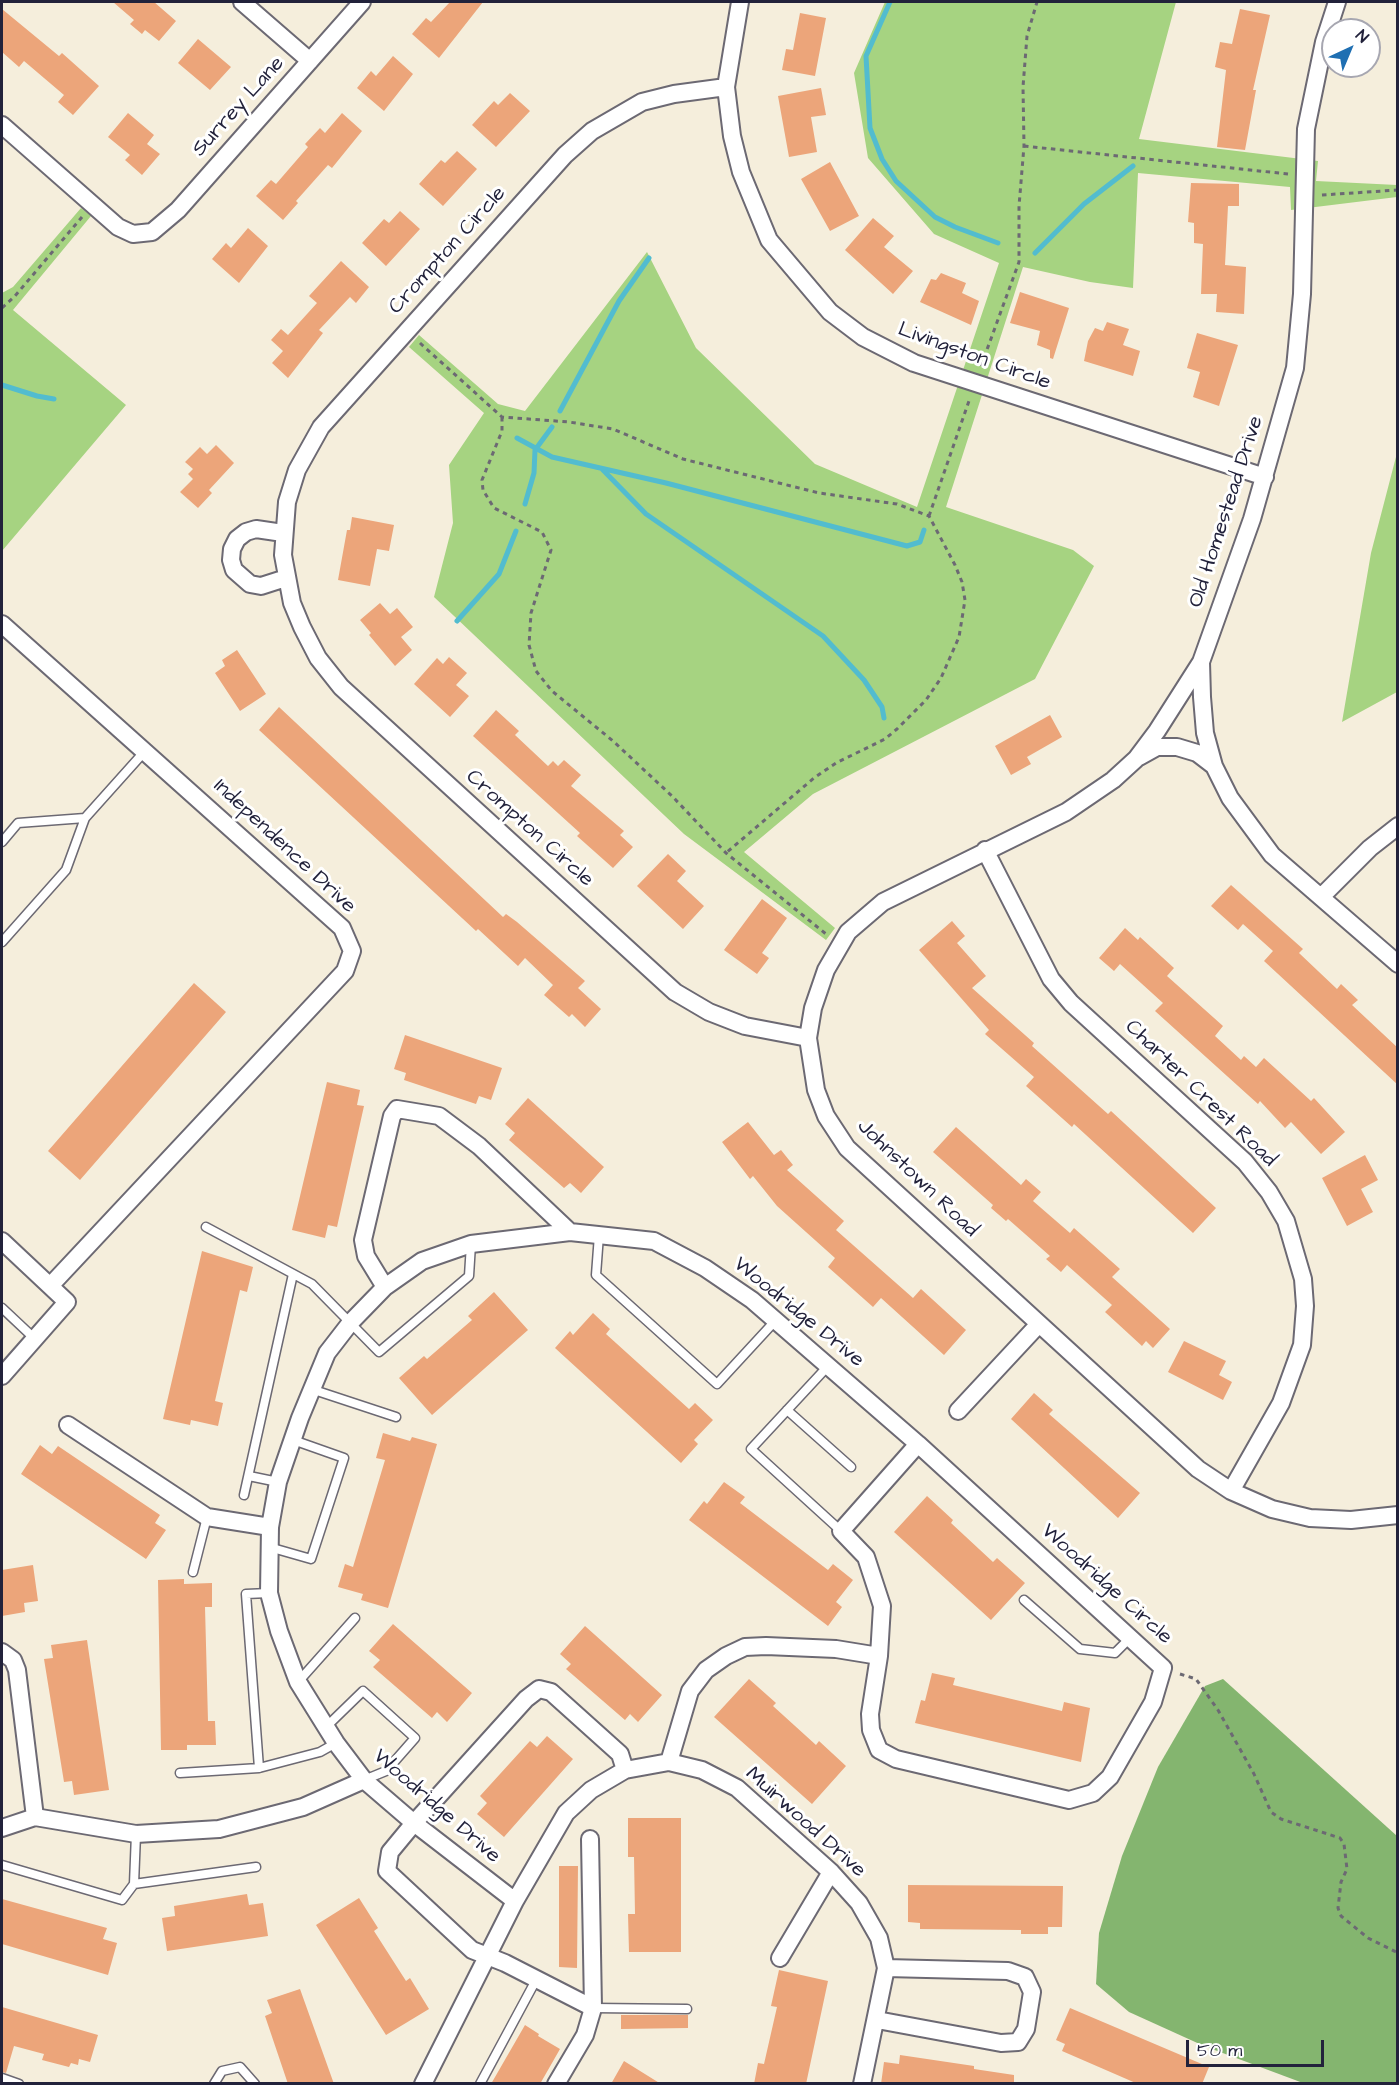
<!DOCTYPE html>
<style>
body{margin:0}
#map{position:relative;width:1399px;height:2085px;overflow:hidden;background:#f5eedc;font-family:"Architects Daughter",sans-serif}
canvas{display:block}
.frame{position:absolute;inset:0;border:3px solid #22223b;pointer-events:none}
.north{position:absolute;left:1321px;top:18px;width:60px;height:60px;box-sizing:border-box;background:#fff;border:2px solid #a7a7b1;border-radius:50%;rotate:44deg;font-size:16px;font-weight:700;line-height:24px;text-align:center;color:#22223b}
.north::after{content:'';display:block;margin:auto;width:21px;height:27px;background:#1f6fb2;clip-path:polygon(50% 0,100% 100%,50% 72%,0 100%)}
.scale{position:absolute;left:1186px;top:2040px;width:138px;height:27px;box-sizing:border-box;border:3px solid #22223b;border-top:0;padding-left:8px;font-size:18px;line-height:21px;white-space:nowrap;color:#22223b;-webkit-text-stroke:4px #fff;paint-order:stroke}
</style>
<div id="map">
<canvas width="1399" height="2085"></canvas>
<div class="frame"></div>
<div class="north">N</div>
<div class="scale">50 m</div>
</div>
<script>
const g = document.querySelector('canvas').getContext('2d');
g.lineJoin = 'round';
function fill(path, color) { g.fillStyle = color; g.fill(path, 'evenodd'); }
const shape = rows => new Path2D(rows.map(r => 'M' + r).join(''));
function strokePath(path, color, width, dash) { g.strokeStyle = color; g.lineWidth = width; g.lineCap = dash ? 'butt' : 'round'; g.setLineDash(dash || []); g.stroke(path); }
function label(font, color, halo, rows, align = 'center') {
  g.font = font + ' "Architects Daughter",sans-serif'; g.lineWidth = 6; g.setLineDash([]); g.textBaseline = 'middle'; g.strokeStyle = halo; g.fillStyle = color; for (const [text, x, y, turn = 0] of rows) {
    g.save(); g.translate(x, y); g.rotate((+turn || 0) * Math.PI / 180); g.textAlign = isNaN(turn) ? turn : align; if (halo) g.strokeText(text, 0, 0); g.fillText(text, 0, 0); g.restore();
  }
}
fill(shape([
 [885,2,1176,2,1139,139,1318,161,1316,181,1397,185,1397,197,1291,210,1290,187,1138,173,1133,288,1090,282,1023,267,946,507,1073,550,1094,566,1035,679,813,794,744,852,835,928,826,940,684,834,434,597,453,523,449,465,484,413,409,347,419,335,498,404,525,411,647,252,696,348,815,464,917,507,999,263,934,234,868,158,854,73],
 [81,208,91,216,13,310,126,405,2,551,2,293,13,287],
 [1397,453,1397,692,1342,722,1371,553]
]), '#a6d381');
fill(shape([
 [1223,1679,1397,1836,1397,2083,1303,2083,1204,2046,1129,2012,1096,1984,1099,1933,1122,1856,1158,1767,1205,1686]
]), '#84b56f');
strokePath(shape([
 [890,2,866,56,870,128,882,159,896,181,935,217,955,227,998,243],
 [1035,253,1084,204,1133,166],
 [2,385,37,396,54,399],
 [560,411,619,301,649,258],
 [517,438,552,457,666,483,907,546,920,542,924,530],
 [603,470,646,514,823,636,864,680,882,707,884,718],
 [525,504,534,473,535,450,552,427],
 [457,621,499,574,516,531]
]), '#52bccf', 5);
fill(shape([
 [113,2,154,2,176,21,159,41,145,30,142,34,130,24,134,20],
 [450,2,483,2,439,58,412,34,426,18,431,22],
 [2,9,59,56,62,53,99,86,73,115,58,102,64,95,24,61,19,67,2,52],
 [1240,9,1270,15,1253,90,1256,90,1245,150,1217,147,1226,70,1215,67,1220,42,1232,44],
 [800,13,826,18,815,76,782,70,786,49,793,50],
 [198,39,231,67,210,90,178,63],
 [393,56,413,74,384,111,357,88,371,71,376,76],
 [821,88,826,115,811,117,817,152,789,157,778,96],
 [510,93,530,111,496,147,472,125,494,101,498,105],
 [128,113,154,135,147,144,160,154,142,175,125,160,130,155,108,137],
 [342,113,362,131,332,168,328,165,296,201,298,203,283,220,256,196,271,180,276,184,308,147,305,144,320,128,325,133],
 [457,151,477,169,443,206,419,184,441,160,445,163],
 [830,162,859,216,830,231,801,179],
 [1191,183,1239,184,1239,206,1228,206,1225,265,1246,267,1244,314,1216,312,1217,294,1201,294,1203,244,1194,243,1194,223,1188,222],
 [400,211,420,229,386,266,362,243,384,219,389,223],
 [873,218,894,236,884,247,913,271,893,294,845,250],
 [248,228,268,246,239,283,212,259,226,243,231,248],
 [341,261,369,287,356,303,350,297,319,330,323,333,288,378,272,363,283,351,271,340,281,329,288,335,317,303,309,296],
 [941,273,966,283,962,293,979,301,971,325,920,302,931,279,936,280],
 [1020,292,1069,308,1053,359,1050,358,1050,350,1037,345,1040,331,1010,323],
 [1107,322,1129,329,1123,345,1140,351,1133,376,1084,361,1088,341,1095,328,1103,331],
 [1197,333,1238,345,1219,406,1193,397,1200,372,1187,368],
 [216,445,234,463,209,490,212,493,198,508,180,492,193,479,188,474,193,469,185,462,200,447,207,454],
 [352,517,394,525,389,551,377,549,370,586,338,580,347,530,350,530],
 [380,603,390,614,397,608,413,627,401,637,412,650,395,666,369,635,371,633,360,620],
 [237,650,266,694,240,711,215,673,225,666,222,660],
 [449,657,467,673,456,685,469,696,450,717,414,684,437,658,443,664],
 [279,707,503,917,506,914,517,922,585,981,578,988,601,1009,585,1027,572,1014,569,1017,544,995,553,985,525,958,518,966,478,929,476,931,259,730],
 [496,710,519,731,515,735,548,766,553,761,558,766,564,760,581,775,571,786,624,831,620,835,633,847,613,868,577,836,580,833,473,736],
 [1050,715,1062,737,1027,757,1031,764,1011,775,995,746],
 [668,854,686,871,677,881,704,906,683,929,637,886],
 [1231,885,1303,949,1299,953,1337,989,1341,984,1358,1000,1352,1005,1398,1048,1398,1085,1264,961,1273,951,1243,924,1238,930,1211,906],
 [762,899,787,918,762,953,769,958,757,974,724,950],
 [952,921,965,936,957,943,986,976,972,988,1034,1043,1032,1046,1108,1114,1111,1111,1216,1208,1193,1233,1074,1124,1072,1127,1026,1086,1034,1077,985,1034,989,1030,919,950],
 [1125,928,1138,940,1140,937,1174,968,1167,976,1223,1026,1215,1036,1241,1060,1244,1056,1256,1067,1264,1058,1311,1101,1314,1098,1345,1132,1321,1154,1291,1122,1285,1128,1260,1101,1258,1104,1155,1011,1163,1003,1120,964,1114,971,1099,958],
 [194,983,226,1012,80,1180,48,1151],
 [405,1035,502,1068,491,1100,479,1096,476,1104,404,1080,406,1073,394,1069],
 [327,1082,360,1090,357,1105,364,1106,337,1227,328,1225,325,1238,292,1230],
 [528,1098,604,1167,581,1193,570,1183,564,1188,509,1140,515,1133,505,1124],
 [748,1122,774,1155,781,1150,793,1165,787,1170,844,1221,836,1230,913,1298,921,1289,966,1330,944,1355,881,1298,873,1307,828,1267,835,1258,777,1206,753,1176,750,1179,722,1142],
 [956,1127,1021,1185,1026,1179,1041,1192,1033,1201,1070,1233,1074,1228,1120,1269,1112,1277,1170,1329,1153,1348,1146,1341,1142,1346,1105,1312,1112,1305,1067,1265,1061,1272,1046,1259,1050,1256,1008,1219,1006,1221,991,1208,993,1205,933,1152],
 [1365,1155,1378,1180,1361,1189,1373,1212,1347,1226,1322,1178],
 [202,1251,253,1267,247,1292,240,1290,215,1401,223,1403,218,1426,191,1420,190,1425,163,1419],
 [494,1292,528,1330,432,1415,399,1378,424,1356,427,1359,472,1320,468,1316],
 [593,1313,610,1329,606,1334,689,1409,695,1403,713,1420,694,1440,698,1444,681,1463,555,1348,570,1331,573,1335],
 [1184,1341,1226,1361,1219,1375,1232,1382,1223,1400,1168,1372],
 [1034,1393,1053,1410,1049,1414,1140,1493,1118,1518,1011,1419],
 [383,1433,410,1441,412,1437,437,1444,388,1608,361,1600,363,1594,338,1587,345,1564,353,1567,385,1460,376,1458],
 [40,1445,52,1454,58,1446,160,1515,155,1523,166,1530,146,1559,21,1474],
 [724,1482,745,1497,740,1503,828,1570,833,1564,853,1580,836,1602,842,1607,828,1626,689,1520,704,1501,707,1504],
 [927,1496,953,1520,951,1523,993,1562,997,1558,1025,1583,991,1620,894,1532],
 [33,1565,38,1601,24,1603,25,1612,2,1616,2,1570],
 [184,1579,184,1584,212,1583,212,1607,205,1607,208,1721,215,1721,216,1745,187,1745,187,1750,161,1750,158,1580],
 [393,1624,472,1693,447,1722,437,1712,432,1718,373,1667,380,1660,369,1651],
 [585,1626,662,1695,638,1722,630,1714,625,1720,566,1669,571,1664,560,1654],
 [87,1640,109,1790,74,1795,72,1781,64,1782,44,1659,53,1658,51,1645],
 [932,1673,955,1678,953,1685,1062,1711,1064,1702,1090,1708,1081,1762,915,1723,921,1700,925,1701],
 [749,1679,776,1703,773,1706,816,1745,819,1741,846,1766,812,1804,714,1717],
 [547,1736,573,1759,504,1837,477,1814,487,1803,480,1796,530,1741,537,1747],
 [628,1818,681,1818,681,1952,629,1952,628,1914,635,1914,634,1857,628,1857],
 [559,1866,578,1866,577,1968,559,1967],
 [908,1885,1063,1886,1062,1927,1048,1927,1048,1934,1021,1934,1021,1930,920,1929,920,1923,908,1922],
 [247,1894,249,1905,263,1903,268,1936,167,1951,162,1918,175,1916,174,1906],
 [359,1898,378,1928,374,1931,406,1981,410,1978,429,2009,386,2035,316,1925],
 [2,1899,107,1928,103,1939,117,1943,108,1975,2,1944],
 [779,1970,828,1981,806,2084,754,2084,758,2063,764,2064,777,2007,771,2006],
 [300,1989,334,2084,288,2084,265,2016,272,2013,267,2000],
 [2,2007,98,2035,90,2062,79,2059,78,2065,71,2063,69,2067,42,2060,44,2054,14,2046,6,2073,2,2072],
 [1070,2008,1209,2067,1202,2084,1138,2084,1062,2051,1065,2044,1056,2040],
 [621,2015,688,2015,688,2028,621,2029],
 [525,2025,539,2034,538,2036,560,2049,540,2084,491,2084],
 [900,2055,974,2066,974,2069,1014,2075,1014,2084,881,2084,884,2062,899,2064],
 [624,2061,661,2084,611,2084]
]), '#eca57a');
const lane = shape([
 [2,842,18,823,85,818],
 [2,942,66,870,85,818,145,751],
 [206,1227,312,1284,379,1352,469,1276,471,1244],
 [599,1235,596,1275,717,1384,776,1320],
 [2,1308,35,1339],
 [829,1365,751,1449,841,1531],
 [311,1389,396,1417],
 [787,1410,851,1467],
 [249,1476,278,1482],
 [244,1495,293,1274],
 [269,1547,311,1559,344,1458,293,1440],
 [193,1572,207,1517],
 [1024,1600,1080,1649,1115,1653,1130,1638],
 [298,1682,355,1618],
 [326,1727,363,1691,415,1738,386,1771,364,1780],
 [259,1768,246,1594,269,1593],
 [180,1773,259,1768,320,1752,336,1743],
 [2,1865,122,1900,134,1884,136,1834],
 [134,1884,256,1867],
 [593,2008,687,2009],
 [2,2078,19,2084],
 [214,2084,222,2071,240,2067,255,2084],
 [480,2084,536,1980]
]);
const street = shape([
 [242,2,310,61],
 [740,2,726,87,732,136,741,172,769,240,830,312,863,337,914,363,1265,477],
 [1337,2,1324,42,1306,129,1302,294,1295,368,1252,519,1201,662,1202,697,1205,733,1214,766,1230,798,1272,855,1398,964],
 [726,87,674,94,642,102,592,131,565,155,321,427,297,470,287,502,283,555,292,603,302,627,318,658,341,687,675,992,709,1012,745,1026,808,1038],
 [2,125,118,227,133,234,152,232,178,210,362,2],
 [283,533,256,529,246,532,237,539,232,549,231,560,234,570,250,584,261,586,286,578],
 [2,624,342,928,352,951,345,971,50,1286],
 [1201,662,1157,731,1136,759,1113,780,1066,812,883,902,848,932,826,970,813,1008,808,1038,816,1090,826,1116,847,1148,1198,1469,1231,1491,1272,1509,1310,1518,1351,1520,1398,1515],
 [1139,757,1157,747,1177,747,1197,753,1214,766],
 [985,850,1051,979,1071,1003,1245,1162,1269,1192,1286,1221,1303,1279,1305,1306,1302,1345,1281,1403,1231,1491],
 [1321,897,1370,848,1398,826],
 [2,1241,67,1302,2,1376],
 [385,1287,366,1256,363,1240,392,1116,397,1109,439,1116,479,1146,570,1232],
 [958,1411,1039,1324],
 [68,1425,207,1517,270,1527],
 [918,1444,1163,1668,1153,1702,1110,1777,1093,1793,1069,1800,896,1759,879,1750,871,1730,870,1714,879,1656,882,1606,866,1557,841,1531,918,1444],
 [2,1652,13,1660,17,1670,35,1817],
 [669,1762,690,1691,706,1670,726,1656,745,1647,766,1646,836,1649,879,1656],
 [2,1828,35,1817,136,1834,219,1829,303,1807,364,1780],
 [515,1901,414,1823,364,1780,336,1743,298,1682,279,1631,269,1593,270,1527,278,1482,300,1418,327,1353,351,1322,385,1287,422,1261,471,1244,570,1232,654,1241,705,1268,752,1300,918,1444],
 [780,1958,831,1872],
 [593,2008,505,1963,472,1950,387,1871,390,1852,414,1823,526,1699,539,1689,551,1692,620,1754,625,1770],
 [877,2020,1001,2043,1018,2042,1026,2029,1032,1992,1025,1977,1008,1971,886,1968],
 [423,2084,515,1901,566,1813,591,1790,625,1770,669,1762,702,1770,737,1788,831,1872,859,1903,879,1938,886,1968,862,2084],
 [556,2084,585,2035,593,2008,590,1839]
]);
strokePath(lane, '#6c6973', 11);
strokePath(street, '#6c6973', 20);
strokePath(shape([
 [1024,146,1288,174],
 [1322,195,1398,190],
 [2,308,15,296,82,217],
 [420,343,502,417,569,422,613,429,683,459,819,493,897,504,929,516,955,565,962,582,965,600,959,637,941,678,926,700,897,729,885,739,836,763,814,778,726,853],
 [981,366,1019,262,1019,206,1024,146,1023,87,1027,36,1037,2],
 [502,417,502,431,482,480,483,490,494,508,542,532,551,550,531,613,529,645,536,671,552,691,613,741,672,796,726,853,826,934],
 [929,516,970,398],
 [1180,1674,1196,1679,1218,1710,1254,1774,1271,1812,1281,1819,1340,1838,1344,1844,1347,1869,1341,1882,1338,1908,1341,1916,1368,1938,1398,1953]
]), '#6c6973', 3, [4.5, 4.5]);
strokePath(lane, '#fff', 8);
strokePath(street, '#fff', 16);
label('21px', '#22223b', '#fff', [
 ["Surrey Lane",239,107,-48],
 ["Crompton Circle",448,251,-48],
 ["Livingston Circle",974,357,20],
 ["Old Homestead Drive",1227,512,-72],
 ["Crompton Circle",529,829,42],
 ["Independence Drive",284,847,43],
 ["Charter Crest Road",1200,1094,44],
 ["Johnstown Road",917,1179,44],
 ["Woodridge Drive",798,1313,39],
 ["Woodridge Circle",1106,1585,42],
 ["Woodridge Drive",436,1807,41],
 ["Muirwood Drive",805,1823,42]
]);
</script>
